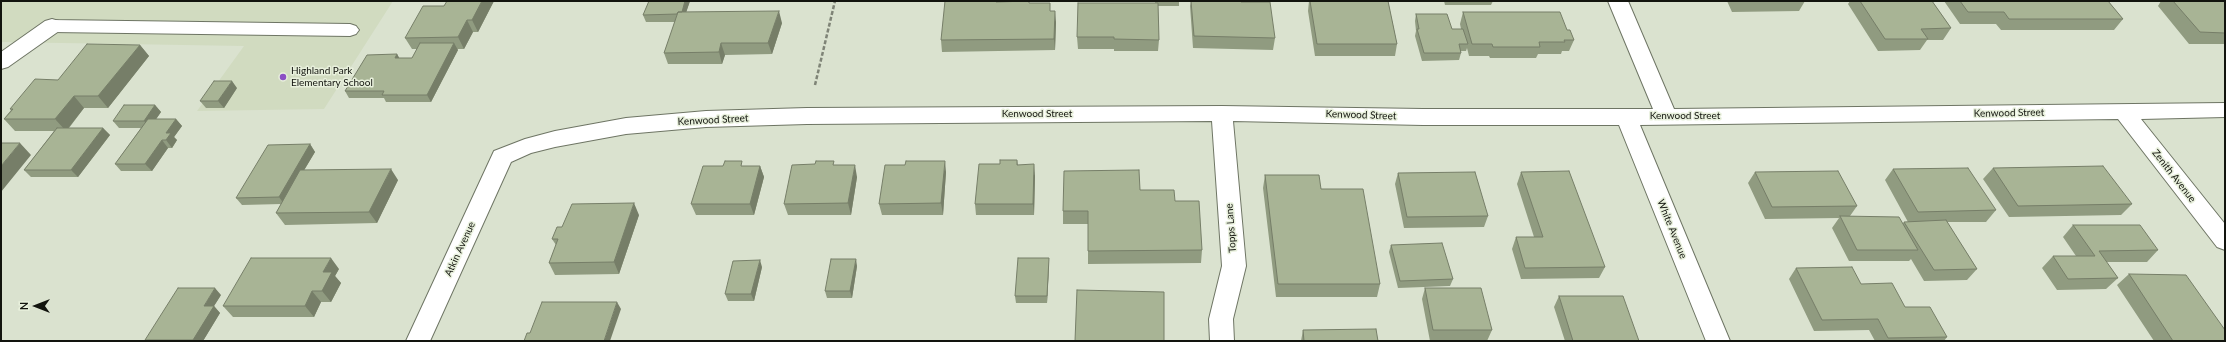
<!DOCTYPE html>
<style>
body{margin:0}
#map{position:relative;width:2226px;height:342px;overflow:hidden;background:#dae2cf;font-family:Lato,sans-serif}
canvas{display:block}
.frame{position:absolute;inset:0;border:2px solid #12140e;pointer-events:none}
.north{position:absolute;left:16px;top:286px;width:40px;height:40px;-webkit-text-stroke:3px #e8f0dc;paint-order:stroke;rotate:270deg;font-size:11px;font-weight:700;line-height:16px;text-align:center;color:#12140e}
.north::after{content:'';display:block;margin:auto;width:14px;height:18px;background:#12140e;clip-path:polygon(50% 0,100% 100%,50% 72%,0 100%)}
</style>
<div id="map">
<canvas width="2226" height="342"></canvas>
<div class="frame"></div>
<div class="north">N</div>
</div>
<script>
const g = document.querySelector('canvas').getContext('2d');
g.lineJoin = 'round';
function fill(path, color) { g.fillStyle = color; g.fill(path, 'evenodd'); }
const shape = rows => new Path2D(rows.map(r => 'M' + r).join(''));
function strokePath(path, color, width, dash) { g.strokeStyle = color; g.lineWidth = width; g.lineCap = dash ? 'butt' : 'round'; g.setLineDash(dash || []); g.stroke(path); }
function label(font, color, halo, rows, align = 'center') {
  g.font = font + ' Lato,sans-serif'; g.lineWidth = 3; g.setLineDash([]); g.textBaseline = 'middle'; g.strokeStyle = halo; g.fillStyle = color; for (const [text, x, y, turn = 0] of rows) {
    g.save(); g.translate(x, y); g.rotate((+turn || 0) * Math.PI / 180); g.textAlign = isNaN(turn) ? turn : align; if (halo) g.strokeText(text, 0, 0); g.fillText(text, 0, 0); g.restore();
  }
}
fill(shape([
 [1,1,393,1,324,109,197,111,244,46,1,42]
]), '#d1dbc0');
const service = shape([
 [52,20,350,24,356,26,359,30,356,34,350,36,52,32,46,30,43,26,46,22,52,20]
]);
const minor = shape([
 [1608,1,1628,1,1674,109,2225,103,2225,117,2141,119,2225,224,2225,250,2217,247,2118,119,1640,125,1730,341,1706,341,1619,125,1423,125,1233,121,1246,266,1233,319,1234,341,1210,341,1209,319,1222,266,1212,121,807,124,706,127,626,134,555,147,531,153,511,162,430,341,406,341,494,151,525,139,555,131,626,118,706,111,807,108,1222,106,1423,109,1653,109,1608,1],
 [52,19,59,21,62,26,59,31,8,67,1,69,1,52,45,21,52,19]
]);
strokePath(service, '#6e7564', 2);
strokePath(minor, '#6e7564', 2);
strokePath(shape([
 [815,85,835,1]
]), '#7f8477', 2.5, [4, 2]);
fill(service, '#fff');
fill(minor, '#fff');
fill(shape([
 [447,1,494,1,478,32,473,32,464,49,457,49,458,50,431,102,386,102,384,98,349,98,345,91,397,54,399,58,412,58,417,49,412,49,405,38,444,6],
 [649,1,690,1,686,12,782,23,772,54,725,55,722,64,668,64,664,53,675,22,646,22,643,15],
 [1155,1,1179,1,1179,6,1158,6,1159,40,1158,51,1114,51,1114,49,1078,49,1077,37,1155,3],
 [1191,1,1241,1,1241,2,1275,38,1273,50,1193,48,1190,6],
 [1309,1,1388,1,1397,44,1395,56,1315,56,1308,11],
 [1444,1,1493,1,1491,5,1445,5],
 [1727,1,1805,1,1799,11,1732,12],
 [1850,1,1932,1,1951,28,1943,40,1927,40,1920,50,1878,51,1848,4],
 [1944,1,2108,1,2123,19,2114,30,2001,30,1996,24,1960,24],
 [2161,1,2225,1,2225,44,2189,44,2158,6],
 [996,2,1029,3,1056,22,1055,50,942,52,941,40],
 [1463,12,1567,30,1574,40,1569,51,1562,51,1561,54,1538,54,1536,58,1490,58,1489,56,1469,56,1467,48,1466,51,1461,51,1461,53,1459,60,1422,61,1415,36,1416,31,1415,21,1416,14,1452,29,1461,29,1460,24],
 [140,45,149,56,108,108,84,108,69,128,103,128,110,135,78,177,31,177,24,170,54,131,15,131,4,119,11,110,10,109,58,80],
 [237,88,224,108,206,108,200,101],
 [155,105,161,112,156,119,176,119,182,126,174,137,177,140,172,148,168,148,152,171,121,171,115,164,141,128,119,128,113,121],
 [310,144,315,152,304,170,398,180,377,223,285,225,276,213,281,204,242,205,236,198],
 [1017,160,1018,165,1035,176,1034,215,976,215,975,204,1000,164],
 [835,165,857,177,851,215,788,215,784,204],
 [744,166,760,166,764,177,754,215,696,215,691,204],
 [1993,168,2132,204,2121,215,2009,217,1983,179],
 [1893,169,1996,210,1986,222,1947,222,1977,269,1967,280,1924,281,1911,259,1909,261,1849,261,1832,228,1839,218,1765,219,1748,183,1755,172,1857,206,1850,216,1903,223,1904,222,1908,222,1885,180],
 [946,172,943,215,882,215,879,204],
 [1521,172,1605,267,1599,278,1521,279,1512,249,1516,237,1534,237,1517,184],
 [1398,173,1488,216,1484,227,1404,228,1395,184],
 [1265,175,1321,189,1380,284,1377,297,1276,297,1263,188],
 [1140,190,1175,201,1202,250,1201,263,1088,264,1088,224,1063,224,1063,211],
 [639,215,619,274,555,275,549,263,556,245,552,239,562,227],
 [2073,225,2158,250,2147,262,2106,262,2118,278,2106,289,2057,290,2042,268,2053,256,2076,256,2063,237],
 [1391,245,1453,279,1450,286,1398,288,1389,252],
 [1049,265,1047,303,1016,303,1015,296],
 [857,266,852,298,827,298,825,291],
 [762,267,754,301,728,301,725,294],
 [1796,268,1861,284,1905,307,1947,337,1944,341,1875,341,1869,330,1814,331,1789,279],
 [339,269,335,276,341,283,331,302,321,302,314,317,233,317,223,306],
 [2129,274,2225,341,2154,341,2117,285],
 [1425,288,1492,330,1487,341,1430,341,1422,299],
 [221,295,214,306,220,313,203,341,146,341,145,340],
 [1559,296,1639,341,1565,341,1554,307],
 [1303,330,1378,341,1301,341]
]), '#909b80');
fill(shape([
 [482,1,494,1,478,32,472,20],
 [685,1,690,1,683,22,681,14],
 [779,11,782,23,772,54,768,43],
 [1055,11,1056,22,1055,50,1054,39],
 [467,20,473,32,464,49,458,37],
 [454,43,458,50,431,102,427,95],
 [721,43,725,55,722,64,719,52],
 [140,45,149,56,108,108,98,96],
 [397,54,401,61,395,58],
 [232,81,237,88,224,108,218,101],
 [74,96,84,108,66,131,55,119],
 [155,105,161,112,150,128,144,121],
 [176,119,182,126,174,137,177,140,172,148,166,140,166,133],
 [103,128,110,135,78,177,71,170],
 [162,140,168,148,152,171,145,164],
 [20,143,31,155,1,192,1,166],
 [310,144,315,152,284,204,279,197],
 [945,161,946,172,943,215,941,203],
 [1034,164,1035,176,1034,215,1033,204],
 [855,165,857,177,851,215,848,203],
 [760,166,764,177,754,215,750,204],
 [391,169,398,180,377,223,369,212],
 [634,203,639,215,619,274,614,262],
 [331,258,339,269,335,276,341,283,331,302,322,291,323,272],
 [1049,258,1049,265,1047,303,1047,296],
 [856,259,857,266,852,298,850,291],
 [760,260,762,267,754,301,751,294],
 [215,288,221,295,214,306,220,313,203,341,195,341,193,340,204,306],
 [312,291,321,302,314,317,305,306],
 [617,302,621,309,610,341,604,341]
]), '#767e68');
const building = shape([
 [447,1,482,1,472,20,467,20,458,37,405,38,423,6,444,6,447,1],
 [649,1,685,1,682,12,678,12,677,14,643,15,649,1],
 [945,1,996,1,996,2,1029,1,1029,3,1050,3,1050,11,1055,11,1054,39,941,40,945,1],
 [1191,1,1241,1,1241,2,1270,2,1275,38,1194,36,1191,1],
 [1310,1,1388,1,1397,44,1317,44,1310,1],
 [1860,1,1932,1,1951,28,1921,29,1928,39,1885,39,1860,1],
 [1960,1,2108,1,2123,19,2009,19,2004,12,1968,12,1960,1],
 [2173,1,2225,1,2225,33,2200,32,2173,1],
 [1078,3,1158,3,1159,40,1114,39,1114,37,1077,37,1078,3],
 [779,11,768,43,721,43,719,52,664,53,678,12,779,11],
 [1463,12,1560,12,1567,30,1570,30,1574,40,1564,40,1565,42,1539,42,1540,47,1493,47,1492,44,1472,44,1463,12],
 [1416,14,1447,14,1452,29,1463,29,1468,44,1459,44,1461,53,1424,53,1417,29,1419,29,1416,14],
 [420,43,454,43,427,95,382,95,384,91,345,91,367,55,397,54,395,58,412,58,420,43],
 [87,44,140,45,98,96,74,96,55,119,4,119,13,109,10,109,35,79,58,80,87,44],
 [214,81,232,81,218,101,200,101,214,81],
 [124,105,155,105,144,121,113,121,124,105],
 [148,119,176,119,166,133,171,133,166,140,162,140,145,164,115,164,148,119],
 [57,128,103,128,71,170,24,170,57,128],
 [1,143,20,143,1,166,1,143],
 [310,144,279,197,236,198,268,145,310,144],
 [1000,160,1017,160,1017,165,1034,164,1033,204,975,204,979,164,1000,164,1000,160],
 [725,161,742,161,741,166,760,166,750,204,691,204,703,166,723,166,725,161],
 [816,161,834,161,833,165,855,165,848,203,784,204,792,165,815,164,816,161],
 [906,161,945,161,941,203,879,204,885,165,905,165,906,161],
 [2103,166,2132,204,2018,206,1993,168,2103,166],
 [1968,168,1996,210,1918,212,1893,169,1968,168],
 [391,169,369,212,276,213,300,170,391,169],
 [1139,170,1140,190,1174,190,1175,201,1199,201,1202,250,1088,251,1088,211,1063,211,1064,171,1139,170],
 [1569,171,1605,267,1525,268,1516,237,1543,237,1521,172,1569,171],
 [1838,171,1857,206,1772,207,1755,172,1838,171],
 [1475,172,1488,216,1407,217,1398,173,1475,172],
 [1265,175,1319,175,1321,189,1363,189,1380,284,1278,284,1265,175],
 [634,203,614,262,549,263,558,239,552,239,557,227,562,227,572,204,634,203],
 [1840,216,1899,217,1918,250,1857,250,1840,216],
 [1946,220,1977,269,1934,270,1904,222,1946,220],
 [2073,225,2140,225,2158,250,2099,251,2118,278,2068,279,2053,256,2095,256,2073,225],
 [1442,243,1453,279,1400,281,1391,245,1442,243],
 [251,258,331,258,323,272,332,272,322,291,312,291,305,306,223,306,251,258],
 [1018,258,1049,258,1047,296,1015,296,1018,258],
 [831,259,856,259,850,291,825,291,831,259],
 [760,260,751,294,725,294,733,261,760,260],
 [1852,267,1861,284,1892,283,1905,307,1930,307,1947,337,1888,338,1878,319,1822,320,1796,268,1852,267],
 [2129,274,2186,275,2225,330,2225,341,2173,341,2129,274],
 [178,288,215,288,204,306,214,306,193,340,145,340,178,288],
 [1425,288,1481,288,1492,330,1433,330,1425,288],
 [1077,290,1164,292,1164,341,1075,341,1077,290],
 [1559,296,1623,296,1639,341,1573,341,1559,296],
 [542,302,617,302,604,341,524,341,527,333,530,333,542,302],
 [1376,329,1378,341,1304,341,1303,330,1376,329]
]);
fill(building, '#a8b495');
strokePath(building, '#767e68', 1);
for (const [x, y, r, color] of [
 [283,77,4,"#8b4ec4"]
]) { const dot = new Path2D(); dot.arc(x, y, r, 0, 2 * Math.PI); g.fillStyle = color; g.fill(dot); strokePath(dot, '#e8f0dc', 1.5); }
label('10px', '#12140e', '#e8f0dc', [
 ["Highland Park",291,71],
 ["Elementary School",291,83]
], 'left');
label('10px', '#12140e', '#e8f0dc', [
 ["Kenwood Street",2009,113,-1],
 ["Kenwood Street",1037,114],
 ["Kenwood Street",1361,115,2],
 ["Kenwood Street",1685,116],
 ["Kenwood Street",713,120,-3],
 ["Zenith Avenue",2174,176,52],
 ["Topps Lane",1231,228,-94],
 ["White Avenue",1672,229,68],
 ["Atkin Avenue",460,249,-65]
]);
</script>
